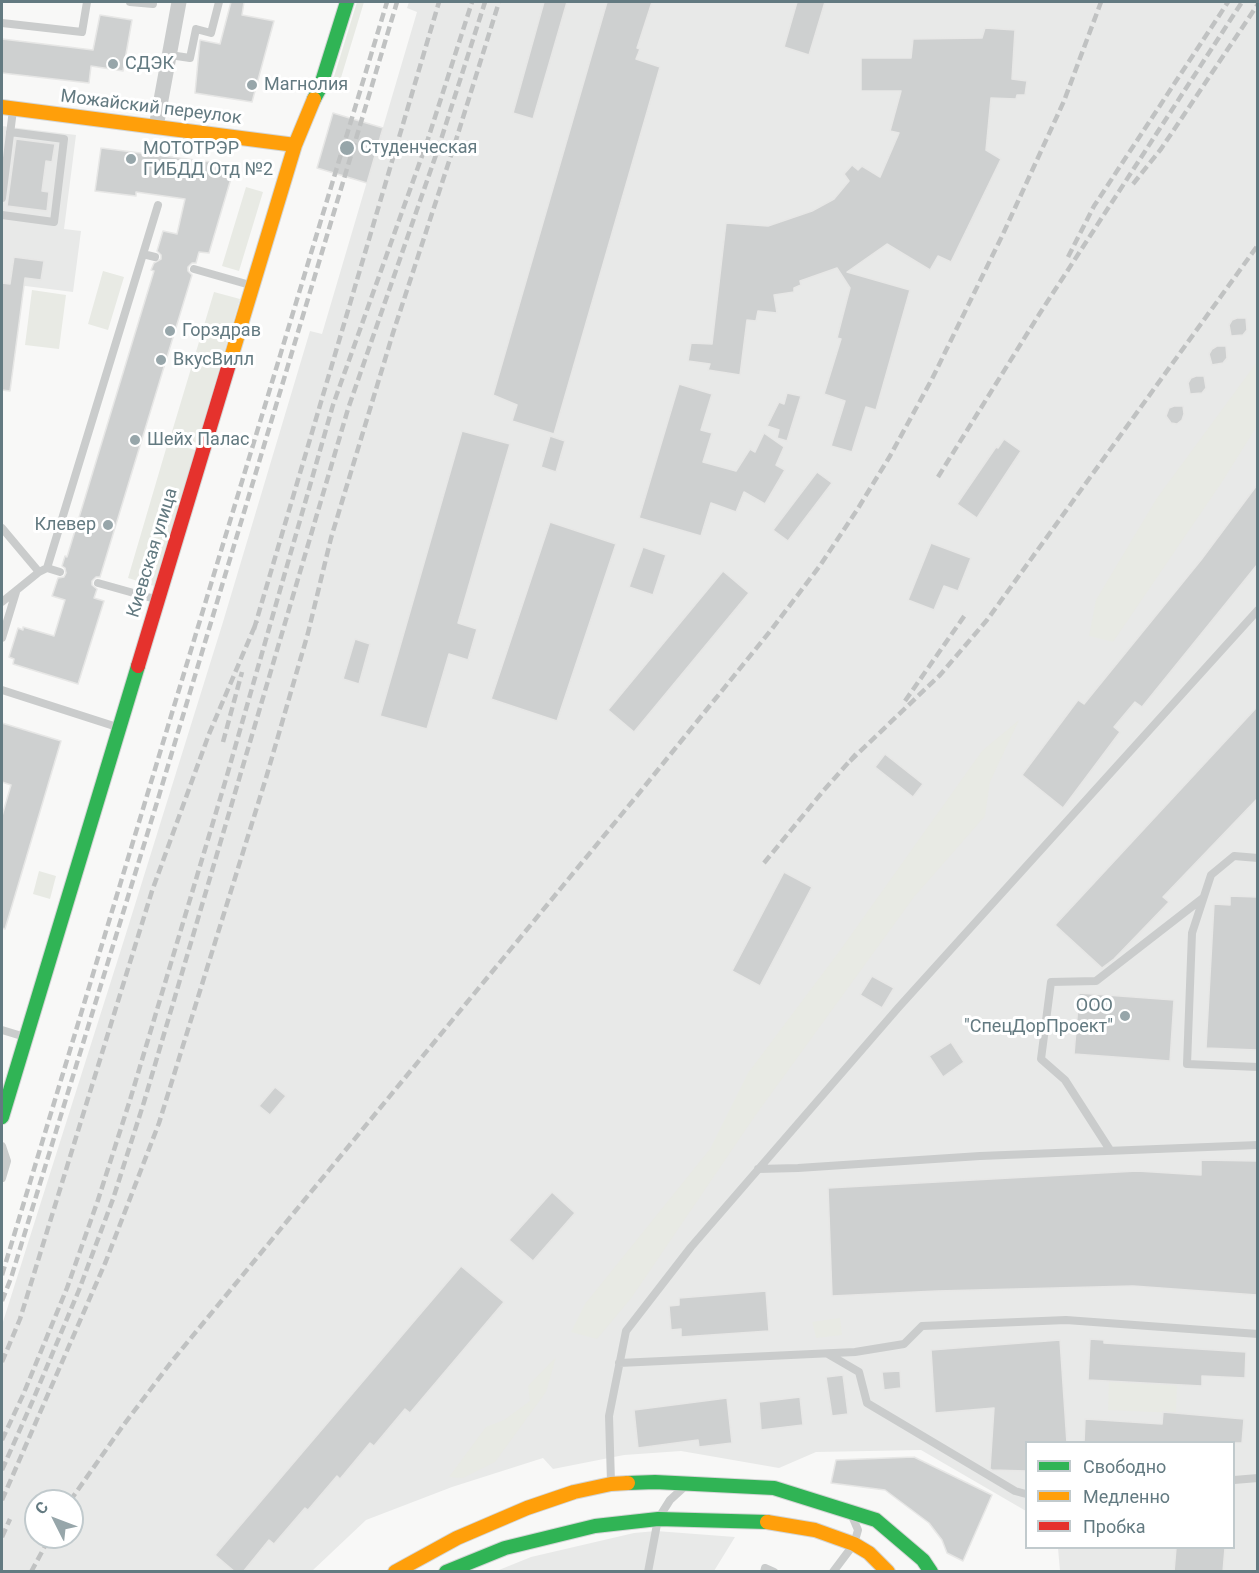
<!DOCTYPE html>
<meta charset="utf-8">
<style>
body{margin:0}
#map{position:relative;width:1259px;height:1573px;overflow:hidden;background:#f8f8f7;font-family:Roboto,sans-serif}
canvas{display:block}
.frame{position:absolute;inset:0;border:3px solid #637a81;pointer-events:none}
.legend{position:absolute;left:1025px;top:1441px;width:210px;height:108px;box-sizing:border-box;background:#fff;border:2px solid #c1cacd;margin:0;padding:8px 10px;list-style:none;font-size:18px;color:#637a81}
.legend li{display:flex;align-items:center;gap:12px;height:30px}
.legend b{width:30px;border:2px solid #c1cacd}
.north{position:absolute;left:24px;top:1489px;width:60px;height:60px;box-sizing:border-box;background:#fff;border:2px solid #c1cacd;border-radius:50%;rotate:312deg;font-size:16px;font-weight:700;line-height:24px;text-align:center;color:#637a81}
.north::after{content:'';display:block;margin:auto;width:21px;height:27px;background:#97a6aa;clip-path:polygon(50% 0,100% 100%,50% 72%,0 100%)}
</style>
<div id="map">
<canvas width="1259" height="1573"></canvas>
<div class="frame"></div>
<ul class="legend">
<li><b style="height:8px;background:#30b455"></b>Свободно</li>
<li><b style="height:8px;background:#ff9f0a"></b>Медленно</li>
<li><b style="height:8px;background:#e5322d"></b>Пробка</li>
</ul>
<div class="north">С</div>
</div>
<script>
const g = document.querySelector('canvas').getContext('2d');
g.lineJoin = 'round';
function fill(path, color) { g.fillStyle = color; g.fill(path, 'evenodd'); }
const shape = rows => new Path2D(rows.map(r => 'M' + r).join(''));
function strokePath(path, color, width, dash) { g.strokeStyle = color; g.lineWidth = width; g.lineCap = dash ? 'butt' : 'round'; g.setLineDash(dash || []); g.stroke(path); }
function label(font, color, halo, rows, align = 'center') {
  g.font = font + ' Roboto,sans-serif'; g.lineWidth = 6; g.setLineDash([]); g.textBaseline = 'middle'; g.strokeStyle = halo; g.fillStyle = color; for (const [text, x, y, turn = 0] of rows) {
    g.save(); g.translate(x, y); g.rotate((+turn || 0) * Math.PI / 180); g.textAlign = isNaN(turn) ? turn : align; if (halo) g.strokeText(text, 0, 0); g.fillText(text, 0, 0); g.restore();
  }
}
fill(shape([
 [409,2,1257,2,1257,1571,1060,1571,1058,1548,1234,1548,1234,1442,1026,1442,1026,1511,921,1450,816,1452,779,1468,681,1451,624,1455,553,1469,543,1458,452,1487,366,1520,312,1571,2,1572,2,1325,124,940,223,622,310,331,322,334,417,12,407,8],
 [36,1501,72,1501,72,1537,36,1537],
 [2,126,76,135,64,229,81,231,73,292,2,283],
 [656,1531,735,1537,714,1571,494,1572,531,1557,634,1533]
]), '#e8e9e8');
fill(shape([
 [357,2,364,2,340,81,333,80],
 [246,187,263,192,239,271,222,266],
 [103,271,124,277,108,330,88,324],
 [32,290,66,295,59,349,25,345],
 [214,292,240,299,197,443,171,435],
 [1257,362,1257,426,1222,482,1113,642,1089,636,1096,600,1157,498],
 [168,442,195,450,154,586,128,578],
 [1019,720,990,782,985,816,914,897,755,1116,632,1297,597,1339,571,1332,585,1304,710,1149,748,1073,841,949,982,751],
 [39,871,56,876,50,899,33,894],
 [840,1318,842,1335,816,1338,812,1322],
 [556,1357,546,1392,495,1462,463,1478,449,1477,486,1427,504,1420,530,1401,528,1386],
 [1109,1381,1177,1385,1176,1413,1108,1410]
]), '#e8eae4');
const building = shape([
 [231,2,244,2,242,15,274,21,252,102,195,93,200,40,220,44,231,2],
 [544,2,567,2,533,119,513,113,544,2],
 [607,2,652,2,637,48,640,49,636,59,660,67,554,434,512,421,517,405,493,395,607,2],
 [797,2,825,2,809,55,784,47,797,2],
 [100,15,132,20,123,71,91,66,89,83,2,73,2,39,93,50,100,15],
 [985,28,1015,30,1012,79,1027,81,1025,95,1017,95,1016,99,991,98,986,150,1001,159,951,262,938,256,930,270,887,244,847,272,910,290,876,410,866,407,852,452,831,446,845,401,824,394,841,339,837,338,850,288,837,268,800,281,801,285,794,288,794,292,774,295,777,313,758,311,756,321,747,320,740,375,708,370,710,364,688,361,691,343,712,344,726,223,768,226,812,211,834,199,849,181,844,174,852,165,858,170,862,166,880,177,899,133,890,131,901,91,861,91,861,58,911,58,913,39,982,38,985,28],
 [333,113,383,128,367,183,317,168,333,113],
 [16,139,55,144,52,162,46,161,42,191,49,192,47,211,7,206,16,139],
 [101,148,235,165,209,253,199,252,196,263,192,263,188,267,188,271,192,275,100,577,96,577,92,581,92,585,97,589,94,598,104,601,78,684,13,664,14,659,9,657,18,628,23,630,23,627,54,636,65,600,52,596,58,578,64,577,66,573,65,568,62,566,65,556,67,557,154,271,151,270,154,263,161,259,161,255,157,251,163,231,177,234,185,199,136,192,136,196,95,191,101,148],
 [14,257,44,261,41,280,25,278,10,391,2,390,2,283,10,284,14,257],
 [1237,318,1246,318,1247,330,1243,335,1231,336,1229,325,1232,320,1237,318],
 [1217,346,1226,346,1227,358,1223,363,1212,365,1209,354,1212,349,1217,346],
 [1196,376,1204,376,1206,388,1202,393,1190,394,1188,383,1191,378,1196,376],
 [679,384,712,394,701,430,712,433,703,462,736,471,750,449,755,452,764,433,784,447,776,465,785,470,765,504,744,492,736,512,711,503,701,536,639,518,679,384],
 [787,393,801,396,787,441,777,438,779,430,767,426,779,402,784,404,787,393],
 [1174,406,1183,406,1184,414,1182,420,1177,424,1171,423,1166,416,1169,408,1174,406],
 [462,431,510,444,458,623,477,629,468,660,449,654,427,729,380,716,462,431],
 [550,436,565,441,556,472,541,467,550,436],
 [1004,439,1021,451,977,518,957,504,996,447,998,448,1004,439],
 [817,472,832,483,788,541,773,530,817,472],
 [1257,485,1257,565,1142,707,1135,702,1114,727,1120,732,1063,808,1022,775,1078,700,1084,704,1201,560,1257,485],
 [550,522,616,544,557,721,491,699,550,522],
 [931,543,971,558,958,591,944,586,934,610,908,600,931,543],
 [643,547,666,555,653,595,629,587,643,547],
 [723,571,749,593,634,732,608,710,723,571],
 [355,639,370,644,359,684,343,679,355,639],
 [1257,707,1257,799,1163,897,1169,902,1114,959,1102,968,1055,925,1257,707],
 [2,723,61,741,5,929,2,928,2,816,11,785,2,782,2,723],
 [885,754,923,784,913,797,875,767,885,754],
 [784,872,812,887,760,986,732,971,784,872],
 [1230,896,1257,897,1257,1050,1206,1048,1214,904,1230,905,1230,896],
 [872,976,894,988,882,1008,860,995,872,976],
 [1079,993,1174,1000,1170,1061,1074,1054,1079,993],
 [951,1042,964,1062,943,1077,929,1056,951,1042],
 [275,1087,286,1096,270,1115,259,1106,275,1087],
 [1201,1160,1257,1161,1257,1295,1133,1286,937,1291,832,1296,828,1188,1137,1171,1201,1175,1201,1160],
 [552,1192,575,1213,533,1261,509,1240,552,1192],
 [461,1266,504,1302,410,1413,405,1409,374,1446,370,1443,340,1479,337,1476,308,1510,305,1508,274,1544,269,1540,243,1572,235,1572,215,1555,461,1266],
 [766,1291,769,1331,681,1337,681,1329,671,1330,669,1306,679,1305,679,1298,766,1291],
 [1090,1339,1104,1340,1104,1343,1246,1352,1245,1378,1202,1376,1202,1386,1088,1380,1090,1339],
 [1060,1340,1067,1443,1026,1443,1026,1471,992,1470,990,1469,994,1408,935,1413,931,1350,1060,1340],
 [900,1371,901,1388,884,1390,882,1372,900,1371],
 [843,1375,848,1414,832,1416,826,1377,843,1375],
 [800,1397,803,1425,761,1430,759,1402,800,1397],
 [727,1398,732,1443,699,1447,698,1440,638,1448,634,1410,727,1398],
 [1163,1412,1244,1419,1242,1443,1084,1443,1085,1419,1162,1424,1163,1412],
 [914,1457,992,1495,963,1561,947,1553,942,1540,929,1523,885,1490,831,1483,836,1460,914,1457],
 [1176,1548,1225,1548,1223,1572,1174,1572,1176,1548]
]);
fill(building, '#ced0d0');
strokePath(building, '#e7e7e6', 1.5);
const fast = shape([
 [314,99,320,88,347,2],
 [2,1117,138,666],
 [628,1483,655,1482,774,1488,876,1520,923,1560,931,1572],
 [446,1572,505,1548,595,1526,658,1519,767,1522]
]);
const slow = shape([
 [2,107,295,145],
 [230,361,295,145,314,99],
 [767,1522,815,1530,854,1544,869,1553,888,1572],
 [395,1572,457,1538,527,1508,574,1492,611,1484,628,1483]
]);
const jam = shape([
 [138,666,230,361]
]);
strokePath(fast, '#d3d5d5', 16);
strokePath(slow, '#d3d5d5', 16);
strokePath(jam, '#d3d5d5', 16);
strokePath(shape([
 [130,2,153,4],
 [2,23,82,32,87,2],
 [170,55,190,58,196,29,211,33,219,2],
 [2,198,13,110],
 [2,215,54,222,64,139,10,132],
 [143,254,155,257],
 [194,269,250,285],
 [2,528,39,572],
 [47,568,158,205],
 [98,583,155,599],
 [2,602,39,572,47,568,60,572],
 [2,638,16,592],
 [2,690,117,727],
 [1258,858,1234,856,1211,875,1192,933,1187,1064,1258,1067],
 [2,1030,25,1037],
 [2,1146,7,1161,2,1178],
 [1110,1150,1065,1080,1041,1059,1051,982,1096,981,1203,898],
 [758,1169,798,1168,980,1156,1258,1145],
 [828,1354,859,1372,867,1403,1015,1491,1026,1494],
 [619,1363,855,1352,904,1344,922,1326,1066,1320,1258,1334],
 [1234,1480,1258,1478],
 [611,1482,609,1416,626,1331,691,1247,898,1008,1258,610],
 [648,1572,658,1519,670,1500,682,1489],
 [764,1572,765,1568,774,1572],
 [833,1572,854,1544,858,1530,852,1516]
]), '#cacccc', 8);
strokePath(shape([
 [156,127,179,2]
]), '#cacccc', 15);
strokePath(fast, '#30b455', 14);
strokePath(slow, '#ff9f0a', 14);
strokePath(jam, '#e5322d', 14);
strokePath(shape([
 [1133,184,1161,149,1258,4],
 [1068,257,1094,206,1228,2],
 [938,477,1040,313,1242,2],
 [254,629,439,2],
 [905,701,965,615],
 [223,742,242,672],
 [850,761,940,675,987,620,1258,245],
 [764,863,824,790,856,754],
 [2,1275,387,2],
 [2,1301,11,1278,158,799,397,2],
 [2,1362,20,1319,152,891,209,734,257,621],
 [2,1440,23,1395,67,1288,98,1200,130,1100,226,779,333,405,427,142,472,2],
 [2,1470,33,1400,79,1290,113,1199,144,1102,348,409,438,149,485,2],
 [2,1500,106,1261,159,1123,266,778,308,633,331,538,393,333,456,140,499,2],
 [70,1501,122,1427,172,1361,640,792,771,630,819,567,857,510,890,456,932,379,1003,234,1064,101,1101,2],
 [2,1537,10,1519],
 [31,1572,50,1537]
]), '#c0c2c2', 4.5, [9, 4.5]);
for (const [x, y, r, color] of [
 [113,64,6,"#97a6aa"],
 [252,85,6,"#97a6aa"],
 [347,148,8,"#97a6aa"],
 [131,159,6,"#97a6aa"],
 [170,331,6,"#97a6aa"],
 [161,360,6,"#97a6aa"],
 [135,440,6,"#97a6aa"],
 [108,525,6,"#97a6aa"],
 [1125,1016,6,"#97a6aa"]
]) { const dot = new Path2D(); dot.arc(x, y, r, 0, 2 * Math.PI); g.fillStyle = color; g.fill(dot); strokePath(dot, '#fff', 2); }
label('18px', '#637a81', '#fff', [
 ["СДЭК",125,64],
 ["Магнолия",264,85],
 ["Студенческая",360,148],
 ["МОТОТРЭР",143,149],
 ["ГИБДД Отд №2",143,170],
 ["Горздрав",182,331],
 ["ВкусВилл",173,360],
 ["Шейх Палас",147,440],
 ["Клевер",96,525,"right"],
 ["ООО",1113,1006,"right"],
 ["\"СпецДорПроект\"",1113,1027,"right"]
], 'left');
label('18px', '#637a81', '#fff', [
 ["Можайский переулок",151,108,7],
 ["Киевская улица",153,553,-73]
]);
</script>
